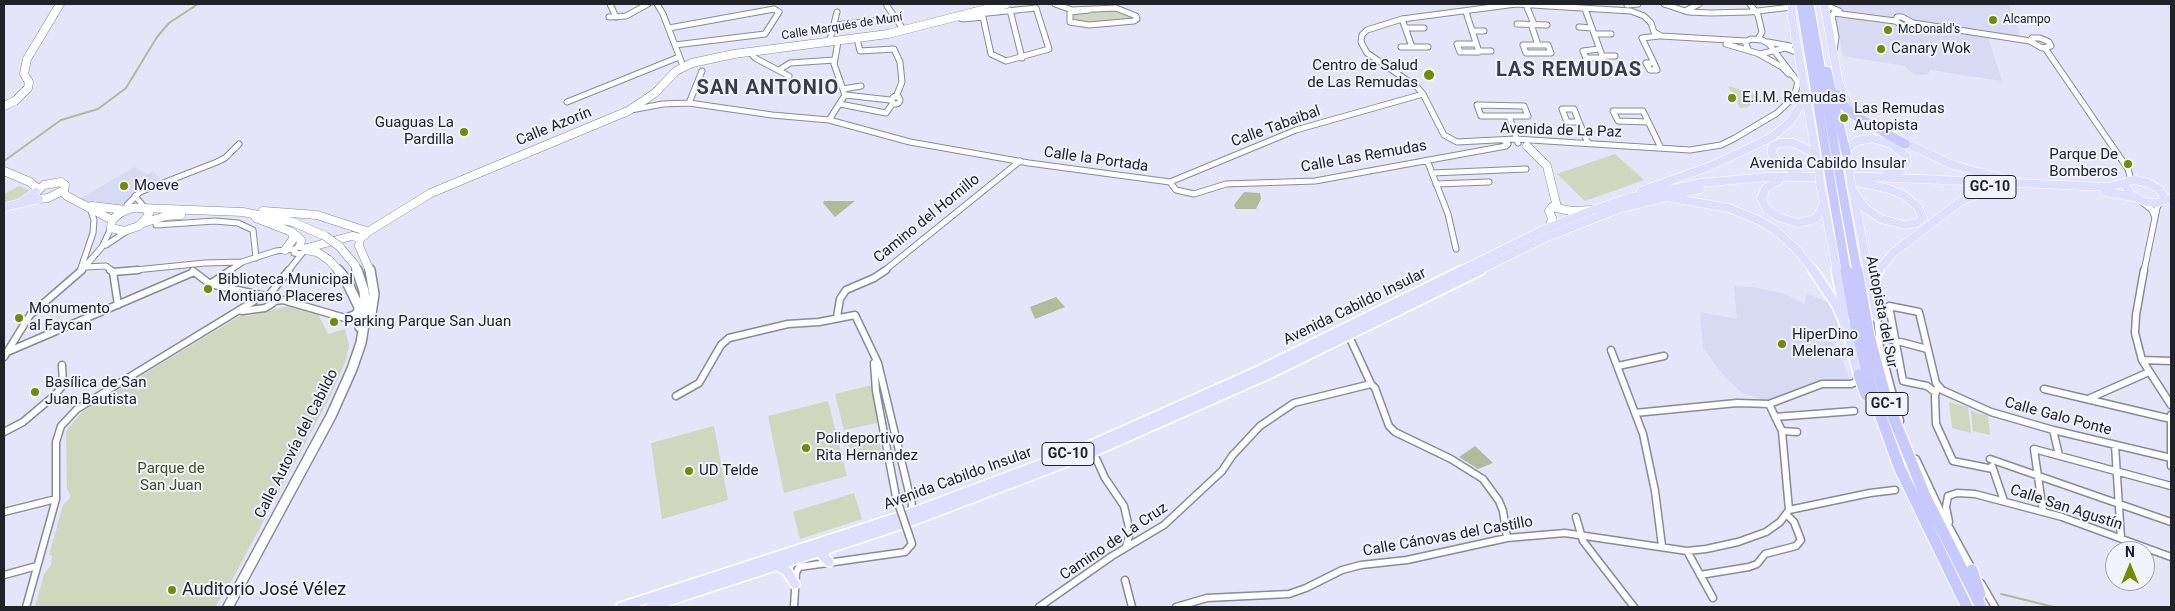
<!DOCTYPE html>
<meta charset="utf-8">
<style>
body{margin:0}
#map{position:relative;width:2175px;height:611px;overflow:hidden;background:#e4e5f8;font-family:Roboto,sans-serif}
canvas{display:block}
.frame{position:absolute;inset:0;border:5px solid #212128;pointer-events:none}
.north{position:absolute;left:2105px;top:541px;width:50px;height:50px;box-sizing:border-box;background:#f2f3fe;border:1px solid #9e9fa8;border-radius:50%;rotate:0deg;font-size:14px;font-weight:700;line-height:20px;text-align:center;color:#212128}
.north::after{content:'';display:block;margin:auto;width:18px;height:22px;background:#728b00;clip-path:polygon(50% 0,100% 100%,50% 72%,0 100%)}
</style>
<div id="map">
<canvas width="2175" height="611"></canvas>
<div class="frame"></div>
<div class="north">N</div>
</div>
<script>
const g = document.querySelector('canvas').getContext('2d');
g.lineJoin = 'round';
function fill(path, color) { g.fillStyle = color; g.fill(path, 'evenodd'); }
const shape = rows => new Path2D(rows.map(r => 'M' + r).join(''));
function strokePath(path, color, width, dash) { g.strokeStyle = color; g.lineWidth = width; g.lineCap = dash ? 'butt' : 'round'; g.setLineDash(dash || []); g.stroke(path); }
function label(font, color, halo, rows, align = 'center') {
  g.font = font + ' Roboto,sans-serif'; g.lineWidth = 4; g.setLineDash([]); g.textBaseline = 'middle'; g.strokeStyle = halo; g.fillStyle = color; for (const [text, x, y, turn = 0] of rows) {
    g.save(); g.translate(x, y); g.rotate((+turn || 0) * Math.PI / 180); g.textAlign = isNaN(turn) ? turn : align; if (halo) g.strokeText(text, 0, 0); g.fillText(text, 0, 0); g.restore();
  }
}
fill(shape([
 [1832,4,2009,4,2021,37,1986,32,2002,81,1930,70,1928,74,1918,75,1909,71,1905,66,1843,56],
 [135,167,147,175,153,171,162,182,129,200,124,206,87,202,79,199],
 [1734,286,1753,287,1786,294,1804,304,1807,294,1829,302,1839,321,1837,325,1841,334,1832,335,1832,339,1848,373,1849,382,1797,391,1766,401,1742,393,1724,376,1703,348,1700,312,1737,319]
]), '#d8daf4');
fill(shape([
 [1113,10,1134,19,1089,23,1074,20,1073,13,1075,12],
 [1728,86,1754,94,1757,98,1748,107,1740,108],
 [1615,154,1644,180,1585,201,1557,174],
 [19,186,31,191,28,195,11,204,4,205,4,194],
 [288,306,318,314,328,334,345,329,349,345,346,360,331,395,231,582,215,607,35,607,44,574,51,565,52,556,49,555,63,505,70,498,70,494,67,490,66,431,83,411,243,314,248,316],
 [872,385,877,423,844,430,835,394],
 [828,401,847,476,784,493,768,416],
 [1949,402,1968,407,1971,433,1952,428],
 [1971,411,1988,416,1990,435,1973,431],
 [714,426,728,500,662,519,651,443],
 [877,433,882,454,852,462,847,440],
 [854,493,862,519,800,539,793,512]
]), '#cfd7be');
fill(shape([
 [1244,192,1260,193,1261,199,1256,209,1236,209,1234,205],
 [824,201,855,201,835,217,823,203],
 [1056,297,1065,307,1035,319,1030,307],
 [1475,446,1493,463,1478,469,1459,457]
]), '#b0bb9a');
strokePath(shape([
 [4,161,61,120,98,109,126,88,157,37,169,23,198,4],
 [2001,594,2054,607]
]), '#b0bb9a', 2);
const streetFar1 = shape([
 [610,4,616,17],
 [657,4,663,14,683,66],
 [1055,4,1072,10,1116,8,1136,16,1137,19,1134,21,1089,25,1070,22,1070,12,1089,10],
 [1664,4,1688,12,1711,13,1749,12,1792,7],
 [1750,4,1758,15,1762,32,1758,39],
 [1829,4,1830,7,1839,11],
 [1526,5,1534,24],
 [1627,5,1638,4],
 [887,6,901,26],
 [1585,9,1603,58,1586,58,1583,51,1599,49],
 [1010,10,1022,58],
 [1685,11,1699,4],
 [1466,12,1479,52,1460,52,1457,44,1476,44],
 [609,17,626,16,648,4],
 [957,17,963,19,983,17,991,54,1006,61,1049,49,1036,8,978,14],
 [1402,19,1412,47],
 [1895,21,1897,17,1902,17,1913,23,2030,41],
 [1517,24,1547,25],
 [1531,24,1538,45],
 [834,25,896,19],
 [1579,27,1592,28],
 [669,28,774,9,779,12,765,34,675,45],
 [1406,28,1424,28],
 [1472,31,1484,31],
 [1595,34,1611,34],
 [2032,38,2040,38,2049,42,2051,46,2042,48,2030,41,2032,38],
 [857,39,860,51,894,49,900,62,902,82,896,97],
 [1746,41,1661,36,1654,32,1651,23,1644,16,1631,11,1516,4,1402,19,1367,30,1362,35,1361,42,1367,53,1417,87,1423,94,1444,135,1457,142,1515,139,1690,150,1721,145,1735,138,1777,113,1794,97,1798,82,1769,44,1762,40,1751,39,1745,42,1748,49],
 [1768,42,1790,46],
 [829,43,837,12],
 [1726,44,1760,54,1785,48,1799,53],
 [1523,45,1548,45,1551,53,1526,53,1523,45],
 [1401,47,1428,47],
 [2045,48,2128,169,2131,180],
 [1478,51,1491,51],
 [1834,51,1836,37,1832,16,1834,13,1895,21,1906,27,1913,23],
 [750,52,755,58,789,76],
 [1759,54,1782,67,1789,74],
 [1602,56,1615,56],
 [1646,63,1654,63,1657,70,1650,70,1646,63],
 [1654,63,1642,38,1659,36],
 [779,70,790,63,835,60],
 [843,89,861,86],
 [845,95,890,100],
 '892 100a4 4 0 1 1 8 0a4 4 0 1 1-8 0Z',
 [567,102,679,57],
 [689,103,702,71],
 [840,104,886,113,893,103],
 [1477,105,1524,106,1528,116,1481,116,1477,105],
 [1562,109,1574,109,1579,122,1567,122,1562,109],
 [631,110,663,104,689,103,772,115,829,120,910,142,1029,163,1170,182,1296,130,1423,94],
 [1509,116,1518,143],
 [829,120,845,95,834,64,838,42],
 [1579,122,1588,143],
 [1648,122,1618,121,1613,111,1643,111,1661,148],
 [1427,160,1448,214,1456,249],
 [1432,173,1526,169],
 [1170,182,1176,190,1194,194,1226,184,1315,181,1506,146,1508,144,1503,140],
 [1436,184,1489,182],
 [135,196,145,208],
 [2142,202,2152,210,2155,218],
 [127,209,127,205,140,192,217,162,225,158,239,144],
 [156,225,215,221,238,223,253,230,256,258],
 [106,245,127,231],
 [296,248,294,253,301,254],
 [85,267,106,266,112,271],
 [81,268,93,233,94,220,90,208],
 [81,271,102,247,111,228],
 [125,271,205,263,242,262,276,251,294,249],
 [229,271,241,263],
 [288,271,307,247],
 [884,271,1020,161],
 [2144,271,2157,208,2160,202]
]);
const street = shape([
 [110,270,113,272,118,305],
 [2144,270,2136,315,2135,333,2142,360,2171,405],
 [193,271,210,284,265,296],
 [113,272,138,270],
 [210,284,231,270],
 [269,295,289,270],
 [274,301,283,300,345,318,355,314,358,309],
 [242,311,265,308,273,303,273,298],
 [1877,316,1880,347,1900,421],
 [837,317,840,299,846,290,874,278,886,270],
 [1881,327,1886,338,1927,349],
 [1348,334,1371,384,1375,388,1389,426,1395,432,1451,459,1483,479,1499,501,1503,511,1507,538],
 [1611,350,1643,434,1655,491,1662,546],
 [7,352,194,272],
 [4,357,30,315,82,270],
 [2142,360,2171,361],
 [874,363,876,391,896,497],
 [1618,366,1664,356],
 [1937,389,1935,396,1936,424,1953,461,1993,469],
 [2044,389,2171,419],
 [1935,392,1927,386,1903,381,1889,306,1919,312,1936,383,1942,390,1991,412,2053,430,2171,458],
 [676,396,699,383,721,345,729,338,788,324,819,322,855,315,878,363,912,505,911,513],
 [2088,399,2149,372],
 [1769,404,1782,431,1789,510],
 [1635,413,1737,403,1769,404,1822,384,1851,384,1856,382,1858,376],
 [2171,415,2171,466],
 [1775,417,1854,411],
 [2053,430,2059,455],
 [1782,431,1797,432],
 [4,432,23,422,55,395,63,385,62,365],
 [2115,445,2121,538],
 [1093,452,1105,478,1124,506,1130,532,1126,547],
 [1916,459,1941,512,1973,571],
 [1990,459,2171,522],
 [1992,466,2004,501],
 [2043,511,2034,449,2171,486],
 [4,512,56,499],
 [1576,517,1583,541,1634,607],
 [1949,522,1946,507,1948,496,1957,493,1975,494,2062,517,2171,557],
 [1687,551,1713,598],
 [4,575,37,566],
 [1700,575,1749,567,1757,564,1765,554,1796,546,1801,540,1794,522,1787,515],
 [1125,580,1132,607],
 [1981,583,1995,607],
 [26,607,56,499,56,442,61,426,77,409,254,301],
 [794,607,796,573,799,567,905,552,912,544,909,535],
 [1039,607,1112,556,1164,525,1222,471,1232,456,1260,426,1294,403,1371,384],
 [1176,607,1207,598,1289,594,1306,588,1342,570,1361,565,1407,560,1507,538,1565,533,1687,551,1706,549,1738,542,1766,532,1780,522,1789,510,1870,493,1895,490]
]);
const secondaryFar1 = shape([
 [4,106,15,101,28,88,29,82,24,74,27,59,60,4],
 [1527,146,1547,166,1557,207],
 [4,171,30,182,38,189],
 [61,182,65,185,64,190,48,198,39,199,35,196,36,192,44,185,61,182],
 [64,190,63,192,67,196,112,220],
 [92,206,126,210],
 [145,209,149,213,148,216,139,226,124,231,111,228,112,220,120,213,132,208,141,208,243,212,293,222,325,236],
 [263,211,317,215,366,231,365,235,360,238,352,236],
 [256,218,292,232,301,240,300,246],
 [143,223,166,216,181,215],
 [1550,227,1552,218,1549,211,1552,207,1571,211,1592,210],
 [366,233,431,193,628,111,655,93,676,71,692,63,734,54,888,34,1006,4],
 [360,238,359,246,370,271],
 [339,246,355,265,357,271],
 [307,248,352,236],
 [285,250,293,239,292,232],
 [306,250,317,252,329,260,339,271]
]);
const secondary = shape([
 [338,270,345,278,359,307,360,327],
 [370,270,374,294,371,314],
 [228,607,331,416,352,369,361,343,366,312,364,291,357,270]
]);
const primaryFar1 = shape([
 [1792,4,1792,18,1819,171],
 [1824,4,1839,83,1848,102,1859,114],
 [1899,140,1953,165,2004,179],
 [1850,172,1846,153,1848,148,1857,141,1872,138,1891,144,1906,156,1907,162,1902,170,1886,174],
 [1799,173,1778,163,1772,154,1772,147,1779,143,1794,143,1816,154],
 [1778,181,1766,188,1761,198,1766,208,1778,217,1798,223,1812,220,1817,217,1824,204],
 [1820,183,1837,271],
 [1852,189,1865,208,1881,219,1904,225,1917,223,1923,218,1918,207,1904,195,1889,189,1853,181],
 [1641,191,1711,166,1772,137,1790,122,1807,95],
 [2105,192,2134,197],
 [1854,196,1868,271],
 [1671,198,1729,208,1758,220,1774,229,1796,249,1814,271],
 [2163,200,2164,197,2160,190,2149,183,2135,180,2128,181,2125,184,2130,194,2145,202,2156,203,2171,198],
 [21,202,36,192],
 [4,207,39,199],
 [1460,271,1545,229,1593,210,1628,198,1701,183,1766,177,1871,177,2109,187,2127,182],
 [1478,271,1547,237,1621,208,1700,189],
 [1878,271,1893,253,1961,201,1995,187]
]);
const primary = shape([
 [1813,270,1837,306,1848,332],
 [1836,270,1845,316],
 [1868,270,1877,316],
 [1871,285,1879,270],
 [1848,328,1852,353,1859,375],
 [827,550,823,553,823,556,829,562],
 [777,566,787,571,795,584],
 [621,607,911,513,1087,447,1258,371,1463,270],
 [650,607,912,521,1093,452,1267,375,1481,270]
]);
const highwayFar1 = shape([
 [1801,4,1829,171],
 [1809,4,1839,172],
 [1827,71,1846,153],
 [1836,94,1843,105,1854,115,1905,144],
 [1831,184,1846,271],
 [1841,184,1857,271]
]);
const highway = shape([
 [1846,270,1857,332,1874,398,1900,469,1967,607],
 [1857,270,1869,336,1886,399,1925,496,1981,607],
 [1859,375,1866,395],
 [1972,570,1980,594]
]);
strokePath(streetFar1, '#88899a', 7);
strokePath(street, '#88899a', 9);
strokePath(secondaryFar1, '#88899a', 9);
strokePath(secondary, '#88899a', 12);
strokePath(primaryFar1, '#fff', 9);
strokePath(primary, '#fff', 12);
strokePath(highwayFar1, '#fff', 11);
strokePath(highway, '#fff', 13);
strokePath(streetFar1, '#fff', 5);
strokePath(street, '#fff', 6);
strokePath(secondaryFar1, '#fff', 8);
strokePath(secondary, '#fff', 9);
strokePath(primaryFar1, '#dddffd', 8);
strokePath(primary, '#dddffd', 9);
strokePath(highwayFar1, '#c7c9fc', 9);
strokePath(highway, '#c7c9fc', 11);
const streetBridge = shape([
 [896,497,909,535]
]);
const secondaryBridge = shape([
 [325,236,339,246]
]);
const primaryBridge = shape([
 [1819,171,1820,183],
 [1850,172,1851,185]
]);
const highwayBridge = shape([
 [1829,171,1831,184],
 [1839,172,1841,184]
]);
strokePath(streetBridge, '#88899a', 9, []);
strokePath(secondaryBridge, '#88899a', 9, []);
strokePath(primaryBridge, '#fff', 9, []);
strokePath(highwayBridge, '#fff', 11, []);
strokePath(streetBridge, '#fff', 6);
strokePath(secondaryBridge, '#fff', 8);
strokePath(primaryBridge, '#dddffd', 8);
strokePath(highwayBridge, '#c7c9fc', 9);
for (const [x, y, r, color] of [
 [1993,20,5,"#728b00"],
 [1888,30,5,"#728b00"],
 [1881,49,5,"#728b00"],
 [1429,75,6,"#728b00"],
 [1732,98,5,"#728b00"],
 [1844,118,5,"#728b00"],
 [464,132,5,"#728b00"],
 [2128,164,5,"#728b00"],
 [124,186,5,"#728b00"],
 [208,289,5,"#728b00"],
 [19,318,5,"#728b00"],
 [334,322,5,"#728b00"],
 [1782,344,5,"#728b00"],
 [35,392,5,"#728b00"],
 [806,448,5,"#728b00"],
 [689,471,5,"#728b00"],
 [172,590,5,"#728b00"]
]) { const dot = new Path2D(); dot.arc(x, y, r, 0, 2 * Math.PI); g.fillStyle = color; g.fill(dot); strokePath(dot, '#f2f3fe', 2); }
label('12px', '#212128', '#f2f3fe', [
 ["Alcampo",2003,20],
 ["McDonald's",1898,30]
], 'left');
label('12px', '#212128', '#f2f3fe', [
 ["Calle Marqués de Muní",842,27,-9]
]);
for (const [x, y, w] of [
 [1990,187,52],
 [1887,404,42],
 [1068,454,52]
]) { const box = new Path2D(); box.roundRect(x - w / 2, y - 11.5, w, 23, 4); g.fillStyle = '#f2f3fe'; g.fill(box); strokePath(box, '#212128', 1); }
label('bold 14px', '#212128', null, [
 ["GC-10",1990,187],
 ["GC-1",1887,404],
 ["GC-10",1068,454]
]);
label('15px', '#212128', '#f2f3fe', [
 ["Canary Wok",1891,49],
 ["Centro de Salud",1418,66,"right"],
 ["de Las Remudas",1418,83,"right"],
 ["E.I.M. Remudas",1742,98],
 ["Las Remudas",1854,109],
 ["Autopista",1854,126],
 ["Guaguas La",454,123,"right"],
 ["Pardilla",454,140,"right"],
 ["Parque De",2118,155,"right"],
 ["Bomberos",2118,172,"right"],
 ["Moeve",134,186],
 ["Biblioteca Municipal",218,280],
 ["Montiano Placeres",218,297],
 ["Monumento",29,309],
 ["al Faycan",29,326],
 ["Parking Parque San Juan",344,322],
 ["HiperDino",1792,335],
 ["Melenara",1792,352],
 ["Basílica de San",45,383],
 ["Juan Bautista",45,400],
 ["Polideportivo",816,439],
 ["Rita Hernandez",816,456],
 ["UD Telde",699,471]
], 'left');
label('15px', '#212128', '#f2f3fe', [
 ["Calle Azorín",554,127,-22],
 ["Calle Tabaibal",1276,127,-20],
 ["Avenida de La Paz",1561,131,2],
 ["Calle Las Remudas",1364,157,-10],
 ["Calle la Portada",1096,160,8],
 ["Avenida Cabildo Insular",1828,164],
 ["Camino del Hornillo",927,219,-39],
 ["Avenida Cabildo Insular",1355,307,-26],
 ["Autopista del Sur",1881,312,79],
 ["Calle Galo Ponte",2058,417,15],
 ["Calle Autovía del Cabildo",297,444,-63],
 ["Avenida Cabildo Insular",958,479,-20],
 ["Calle San Agustín",2066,508,18],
 ["Calle Cánovas del Castillo",1448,537,-10],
 ["Camino de La Cruz",1114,542,-34]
]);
label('15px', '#424e1a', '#f2f3fe', [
 ["Parque de",171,469],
 ["San Juan",171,486]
]);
label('18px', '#212128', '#f2f3fe', [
 ["Auditorio José Vélez",182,590]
], 'left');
g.letterSpacing = '1px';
label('bold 20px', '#3b3c4b', '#f2f3fe', [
 ["LAS REMUDAS",1569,71],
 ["SAN ANTONIO",768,89]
]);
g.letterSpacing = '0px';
</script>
